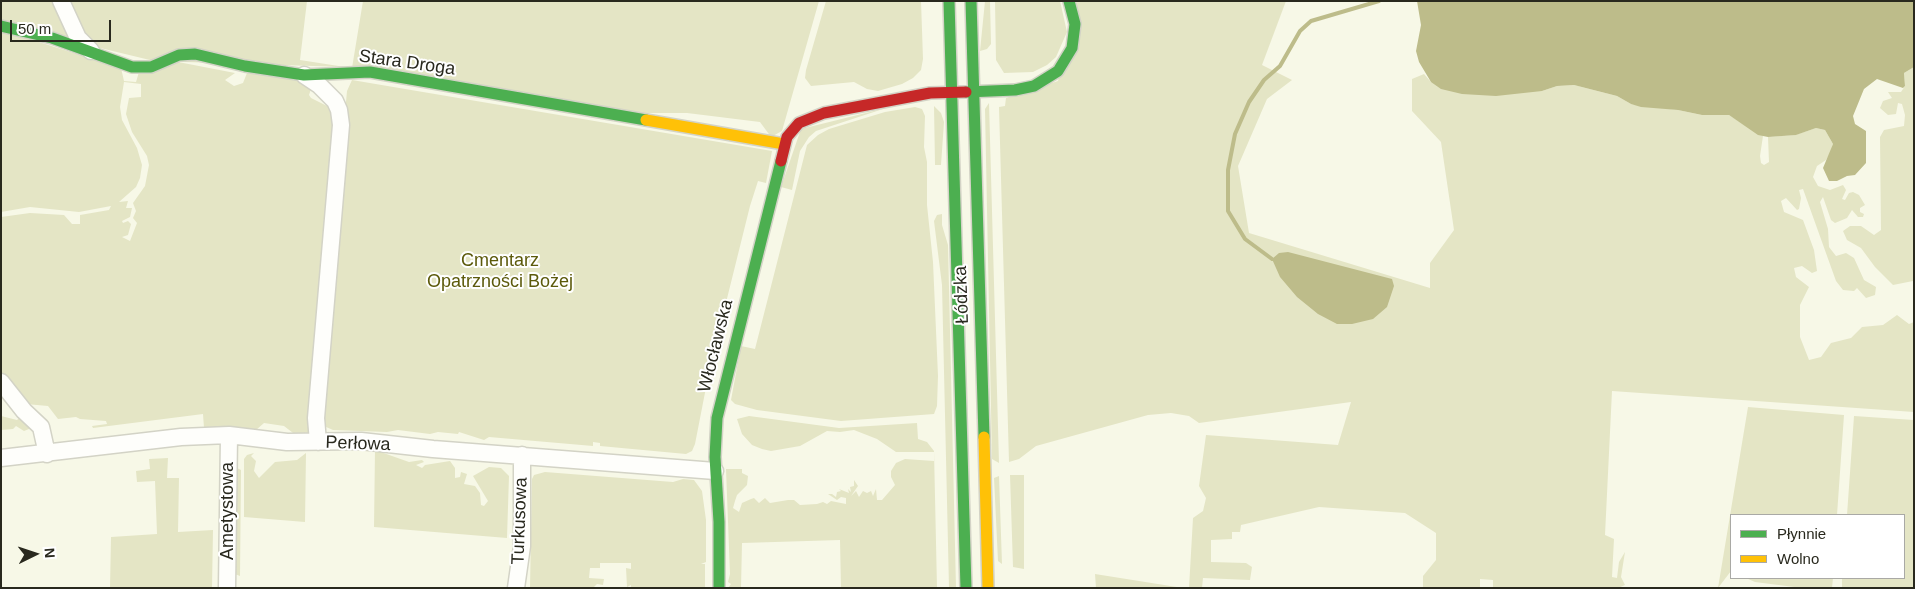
<!DOCTYPE html>
<meta charset="utf-8">
<style>
body{margin:0}
#map{position:relative;width:1915px;height:589px;overflow:hidden;background:#f7f8e7;font-family:Helvetica,sans-serif}
canvas{display:block}
.frame{position:absolute;inset:0;border:2px solid #29291e;pointer-events:none}
.legend{position:absolute;left:1730px;top:514px;width:175px;height:65px;box-sizing:border-box;background:#fff;border:1px solid #a9a9a5;margin:0;padding:6px 9px;list-style:none;font-size:15px;color:#29291e}
.legend li{display:flex;align-items:center;gap:10px;height:25px}
.legend b{width:25px;border:1px solid #a9a9a5}
.north{position:absolute;left:10px;top:529px;width:50px;height:50px;-webkit-text-stroke:4px #fff;paint-order:stroke;rotate:86deg;font-size:14px;font-weight:700;line-height:20px;text-align:center;color:#29291e}
.north::after{content:'';display:block;margin:auto;width:18px;height:22px;background:#29291e;clip-path:polygon(50% 0,100% 100%,50% 72%,0 100%)}
.scale{position:absolute;left:10px;top:20px;width:101px;height:22px;box-sizing:border-box;border:2px solid #29291e;border-top:0;padding-left:6px;font-size:15px;line-height:18px;white-space:nowrap;color:#29291e;-webkit-text-stroke:4px #fff;paint-order:stroke}
</style>
<div id="map">
<canvas width="1915" height="589"></canvas>
<div class="frame"></div>
<ul class="legend">
<li><b style="height:6px;background:#4caf50"></b>Płynnie</li>
<li><b style="height:6px;background:#ffc107"></b>Wolno</li>
</ul>
<div class="north">N</div>
<div class="scale">50 m</div>
</div>
<script>
const g = document.querySelector('canvas').getContext('2d');
g.lineJoin = 'round';
function fill(path, color) { g.fillStyle = color; g.fill(path, 'evenodd'); }
const shape = rows => new Path2D(rows.map(r => 'M' + r).join(''));
function strokePath(path, color, width, dash) { g.strokeStyle = color; g.lineWidth = width; g.lineCap = dash ? 'butt' : 'round'; g.setLineDash(dash || []); g.stroke(path); }
function label(font, color, halo, rows, align = 'center') {
  g.font = font + ' Helvetica,sans-serif'; g.lineWidth = 4; g.setLineDash([]); g.textBaseline = 'middle'; g.strokeStyle = halo; g.fillStyle = color; for (const [text, x, y, turn = 0] of rows) {
    g.save(); g.translate(x, y); g.rotate((+turn || 0) * Math.PI / 180); g.textAlign = isNaN(turn) ? turn : align; if (halo) g.strokeText(text, 0, 0); g.fillText(text, 0, 0); g.restore();
  }
}
fill(shape([
 [1,1,58,1,75,40,1,23],
 [65,1,307,1,300,60,345,67,154,61,92,46],
 [363,1,819,1,782,131,771,137,760,122,687,113,627,113,352,68],
 [826,1,921,1,923,59,921,70,913,78,902,84,878,91,867,89,854,82,811,86,805,78,806,70],
 [985,1,990,1,991,44,987,49,980,51],
 [995,1,1060,1,1067,32,1056,57,1047,65,1033,72,1004,73,996,60],
 [1077,1,1286,1,1262,65,1292,80,1267,99,1238,166,1249,233,1430,288,1430,263,1454,230,1441,142,1412,111,1412,79,1424,74,1431,82,1542,91,1557,86,1574,85,1617,96,1631,104,1678,110,1702,115,1729,115,1763,136,1760,156,1761,163,1764,165,1769,162,1768,137,1795,135,1816,128,1825,130,1833,144,1830,154,1826,160,1817,166,1813,177,1818,186,1830,190,1843,185,1846,190,1842,199,1845,200,1849,193,1853,192,1859,195,1865,205,1860,208,1860,212,1864,214,1863,217,1858,217,1852,210,1847,218,1835,223,1831,220,1823,197,1820,202,1828,229,1829,247,1836,256,1846,253,1854,258,1864,280,1876,287,1875,295,1866,298,1857,288,1854,291,1843,290,1836,281,1803,189,1799,190,1801,198,1799,209,1797,210,1786,198,1781,201,1784,212,1803,220,1814,250,1817,271,1812,273,1802,266,1794,268,1796,277,1809,287,1800,305,1800,337,1809,360,1821,357,1831,343,1851,338,1862,327,1883,325,1897,315,1909,324,1914,322,1914,412,1612,391,1605,535,1614,539,1612,577,1617,578,1619,562,1625,552,1621,577,1625,585,1618,588,1493,588,1493,580,1480,579,1480,588,1423,588,1423,576,1436,560,1436,533,1405,513,1319,507,1241,525,1240,532,1232,532,1232,539,1211,540,1211,562,1246,563,1252,567,1250,580,1203,578,1202,588,1189,588,1193,518,1203,511,1206,498,1199,486,1206,435,1338,445,1351,402,1199,423,1189,416,1171,413,1148,415,1036,446,1019,459,1009,462,999,107,1005,106,1006,98,1058,81],
 [1,30,121,68,124,81,136,82,139,72,173,61,235,73,225,80,234,86,243,83,247,73,295,77,311,89,309,95,311,98,335,110,310,434,297,436,284,426,264,423,256,430,204,428,203,414,93,428,92,426,107,424,106,421,80,419,76,417,58,419,48,406,26,404,1,375,1,217,30,213,64,215,72,224,80,224,80,215,109,210,111,206,79,212,30,207,1,212],
 [124,82,141,84,141,97,129,98,126,114,132,132,147,156,149,165,145,186,133,203,136,211,133,218,137,223,130,241,122,237,128,235,131,224,128,221,123,223,122,221,130,217,132,208,126,208,128,201,119,202,136,187,140,178,142,165,137,148,122,120,120,107],
 [1914,67,1914,278,1913,281,1893,285,1875,267,1861,248,1847,240,1843,231,1850,226,1861,226,1874,235,1881,230,1880,137,1884,130,1904,126,1905,115,1902,104,1898,103,1896,114,1888,115,1880,108,1883,101,1892,98,1888,92,1901,92,1905,86,1904,73],
 [352,80,772,151,766,183,758,181,750,206,710,367,695,444,692,451,686,454,600,446,600,443,593,442,593,446,489,437,484,440,459,432,458,434,438,432,430,434,398,430,387,432,333,430,324,426,324,343,347,91],
 [989,103,999,463,992,459,985,109],
 [934,106,941,113,944,122,941,165,935,165],
 [915,107,922,109,925,116,924,147,927,162,927,205,933,262,938,376,937,406,934,414,841,421,757,410,735,404,731,400,741,346,755,349,807,145,818,135,829,129,885,112],
 [886,108,816,131,809,137,800,151,792,190,781,187,801,129],
 [942,214,942,225,948,245,956,588,949,588,942,285,934,221,937,215],
 [1748,407,1844,415,1837,515,1731,515,1731,571,1718,588],
 [1,416,17,420,20,417,29,426,29,429,24,431,16,426,13,429,1,430],
 [749,416,839,428,917,423,918,439,927,442,934,451,937,588,841,588,840,540,742,543,741,588,728,588,731,584,728,582,730,574,726,469,742,469,742,473,748,476,747,485,737,495,735,501,733,508,739,512,742,503,751,499,754,498,759,503,765,498,770,503,788,500,794,500,800,505,817,504,823,502,827,504,831,501,846,504,846,498,841,497,837,500,828,494,832,494,836,497,837,492,841,491,839,489,849,493,848,489,851,492,850,487,854,486,854,480,858,486,851,496,856,491,859,497,863,491,867,493,871,491,873,496,876,489,877,500,882,500,895,485,891,477,891,471,896,463,905,459,934,461,934,452,896,452,877,439,854,430,840,432,827,431,800,446,771,451,762,449,752,445,742,434,737,419],
 [1854,416,1914,420,1914,588,1842,588,1842,578,1904,578,1904,515,1847,515],
 [375,450,409,462,422,460,424,462,416,465,422,468,425,465,450,461,455,468,455,478,460,477,461,472,467,474,464,484,475,486,480,493,481,505,484,506,488,501,473,476,489,467,501,468,509,476,507,538,374,527],
 [254,453,251,456,256,461,254,471,259,478,275,462,297,460,306,453,305,522,244,517,244,459,247,455],
 [168,458,167,478,179,478,178,532,213,530,212,588,110,588,111,537,157,534,155,481,137,482,136,471,150,469,149,459],
 [235,467,241,470,240,576,235,574],
 [545,472,673,482,683,479,694,480,702,491,706,520,706,562,701,564,705,564,705,588,631,588,631,585,627,587,626,568,631,569,631,563,600,563,600,568,590,568,589,578,604,579,603,585,597,584,593,588,530,588,532,479,534,475],
 [1010,475,1024,475,1024,569,1013,567],
 [999,476,1002,564,998,561,994,478],
 [1095,574,1183,588,1096,588],
 [1746,578,1833,578,1832,588,1802,588,1755,582]
]), '#e4e5c5');
fill(shape([
 [1417,1,1914,1,1914,67,1904,73,1905,86,1903,88,1877,79,1864,89,1853,116,1855,124,1866,131,1866,163,1855,175,1847,176,1837,181,1829,181,1823,168,1833,144,1825,130,1816,128,1796,135,1768,137,1758,135,1729,115,1702,115,1678,110,1641,107,1631,104,1617,96,1574,85,1557,86,1542,91,1496,96,1462,94,1441,89,1431,82,1419,62,1416,51,1421,25],
 [1288,252,1392,279,1394,286,1387,307,1373,319,1352,324,1337,324,1318,314,1297,297,1280,277,1272,259,1279,253]
]), '#bdbc8a');
strokePath(shape([
 [1272,259,1245,239,1228,211,1228,170,1235,134,1249,102,1264,80,1280,66,1300,31,1311,21,1379,1]
]), '#bdbc8a', 4);
const street = shape([
 [61,1,78,38,91,51],
 [304,75,319,85,335,101,339,110,341,125,316,418,318,442],
 [1,382,24,411,41,427,47,454],
 [1,458,181,437,229,435,287,442,361,441,433,449,715,471],
 [227,588,229,435],
 [516,588,522,546,522,455]
]);
const fast = shape([
 [949,1,966,588],
 [971,1,984,437],
 [1,26,52,38,132,67,151,67,179,55,195,54,245,66,304,75,370,72,646,120],
 [966,92,1015,90,1034,86,1058,71,1072,48,1075,24,1069,1],
 [719,588,719,522,715,457,717,418,781,161]
]);
const slow = shape([
 [646,120,784,144],
 [984,437,988,588]
]);
const jam = shape([
 [781,161,787,137,799,123,824,113,930,93,966,92]
]);
strokePath(street, '#d3d3c6', 19);
strokePath(fast, '#d3d3c6', 14);
strokePath(slow, '#d3d3c6', 14);
strokePath(jam, '#d3d3c6', 14);
strokePath(street, '#fefefb', 16);
strokePath(fast, '#4caf50', 11);
strokePath(slow, '#ffc107', 11);
strokePath(jam, '#c62828', 11);
label('18px', '#29291e', '#fff', [
 ["Stara Droga",407,63,8],
 ["Łódzka",962,295,-92],
 ["Włocławska",716,346,-76],
 ["Perłowa",358,444,2],
 ["Ametystowa",228,511,-90],
 ["Turkusowa",520,521,-88]
]);
label('18px', '#5c5a0b', '#fff', [
 ["Cmentarz",500,261],
 ["Opatrzności Bożej",500,282]
]);
</script>
